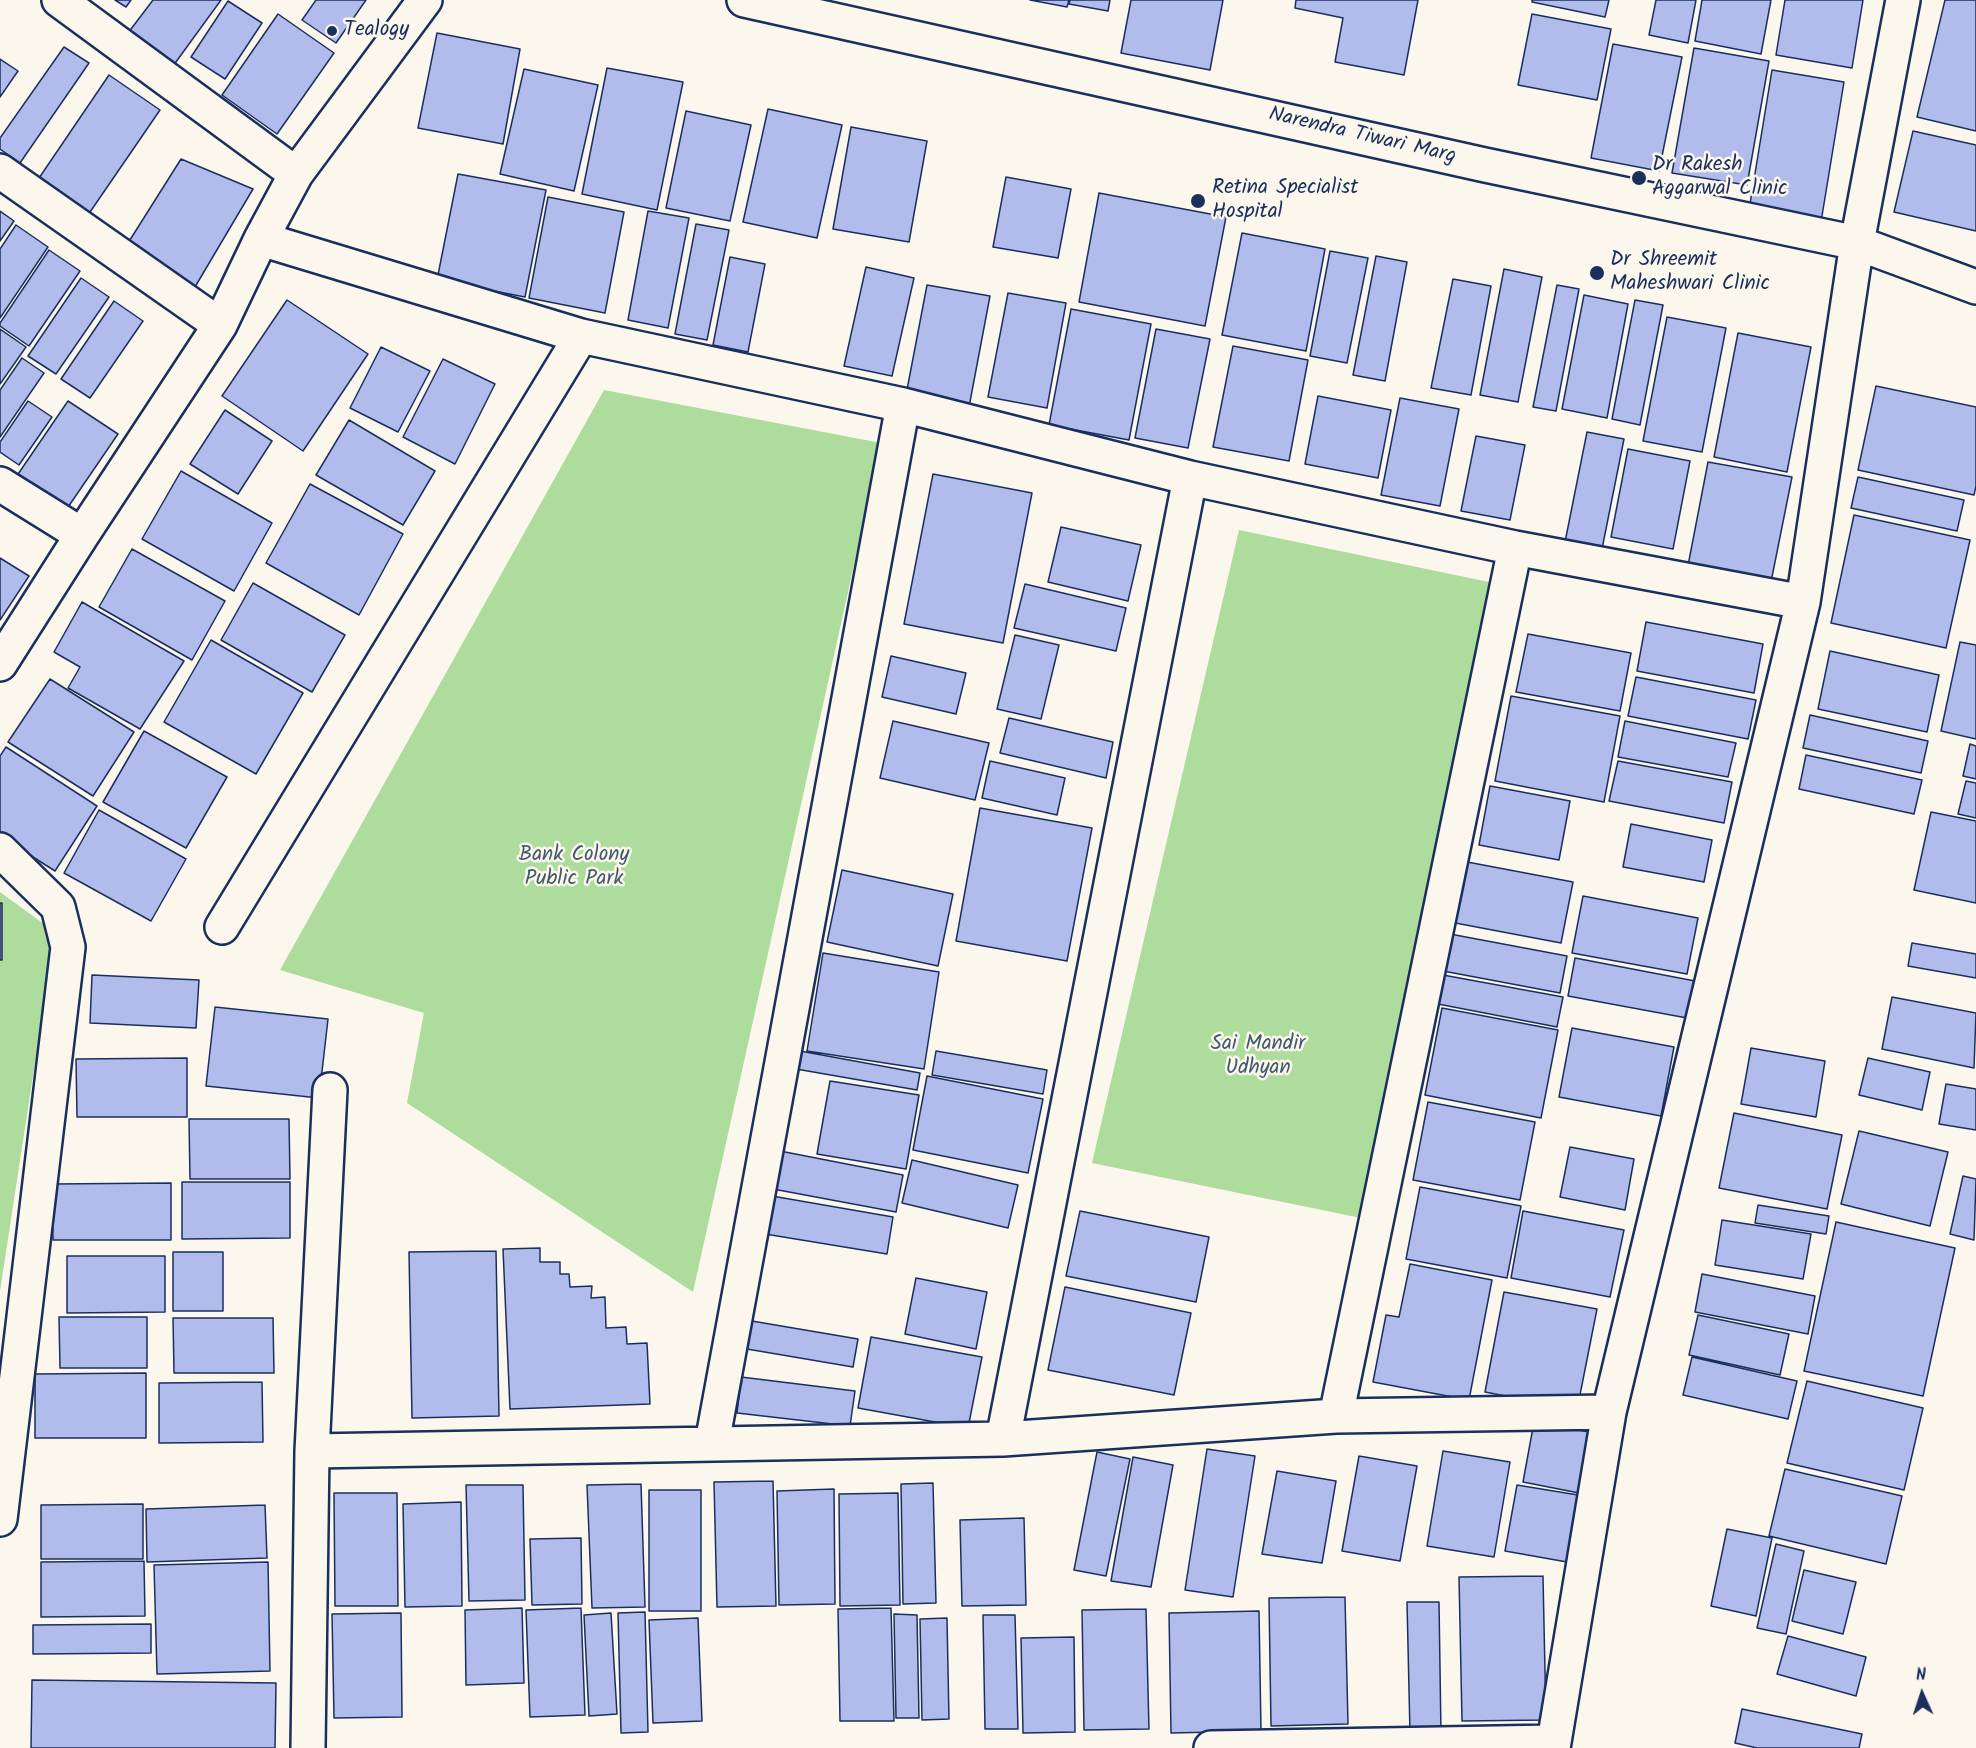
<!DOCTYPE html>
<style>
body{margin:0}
#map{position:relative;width:1976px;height:1748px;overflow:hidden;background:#fbf7ec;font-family:Kalam,sans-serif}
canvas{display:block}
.north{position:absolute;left:1892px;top:1664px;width:60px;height:60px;-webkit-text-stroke:4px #fbf7ec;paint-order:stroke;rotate:357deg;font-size:16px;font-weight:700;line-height:24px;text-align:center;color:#1b2f5e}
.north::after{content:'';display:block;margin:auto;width:21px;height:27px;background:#1b2f5e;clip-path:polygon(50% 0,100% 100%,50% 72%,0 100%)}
</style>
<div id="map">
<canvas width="1976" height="1748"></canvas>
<div class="north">N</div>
</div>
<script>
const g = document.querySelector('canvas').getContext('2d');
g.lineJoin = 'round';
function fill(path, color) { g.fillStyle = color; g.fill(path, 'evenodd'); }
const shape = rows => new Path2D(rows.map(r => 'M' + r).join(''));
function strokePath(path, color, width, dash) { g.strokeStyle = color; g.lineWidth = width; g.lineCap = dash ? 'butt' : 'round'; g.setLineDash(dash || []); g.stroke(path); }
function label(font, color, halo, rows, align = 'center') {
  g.font = font + ' Kalam,sans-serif'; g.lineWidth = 5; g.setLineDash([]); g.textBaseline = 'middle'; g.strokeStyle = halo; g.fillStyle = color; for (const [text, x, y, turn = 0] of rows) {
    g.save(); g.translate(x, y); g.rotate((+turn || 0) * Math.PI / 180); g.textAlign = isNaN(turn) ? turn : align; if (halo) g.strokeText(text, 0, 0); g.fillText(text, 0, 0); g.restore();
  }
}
fill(shape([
 [604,390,881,443,693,1292,407,1103,424,1013,280,970],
 [1239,530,1489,582,1366,1219,1092,1163],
 [0,892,55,932,0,1291]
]), '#addc9c');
const building = shape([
 [115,0,131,0,126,7,115,0],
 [153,0,221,0,173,66,128,33,153,0],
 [316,0,366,0,336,43,302,20,316,0],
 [1030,0,1069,0,1067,7,1030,0],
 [1070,0,1110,0,1108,11,1069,4,1070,0],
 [1131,0,1223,0,1210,70,1121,53,1131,0],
 [1296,0,1418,0,1404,75,1335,62,1343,18,1295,8,1296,0],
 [1532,0,1609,0,1605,17,1532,2,1532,0],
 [1656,0,1696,0,1688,43,1649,35,1656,0],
 [1702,0,1771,0,1761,54,1695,41,1702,0],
 [1785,0,1863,0,1852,68,1776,55,1785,0],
 [1945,0,1976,0,1976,131,1917,117,1945,0],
 [228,1,262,23,225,79,191,57,228,1],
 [278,14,334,53,277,134,222,95,278,14],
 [1532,14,1611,29,1597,100,1518,85,1532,14],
 [437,33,520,49,503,144,418,128,437,33],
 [1613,44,1682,57,1659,171,1591,158,1613,44],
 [64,47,89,63,20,163,0,149,0,138,64,47],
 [1694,48,1769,61,1747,185,1672,173,1694,48],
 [0,59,18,71,0,97,0,59],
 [607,68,683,82,657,210,582,194,607,68],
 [524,69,598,85,574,191,500,174,524,69],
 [1772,70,1844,82,1821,222,1749,210,1772,70],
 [109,75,160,110,88,215,37,181,109,75],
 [768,109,842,125,817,238,743,222,768,109],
 [686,111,751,125,730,221,666,208,686,111],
 [851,127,927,141,909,242,833,229,851,127],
 [1913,131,1976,145,1976,231,1894,212,1913,131],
 [181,159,253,189,192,292,128,243,181,159],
 [458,174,546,190,525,297,437,280,458,174],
 [1006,177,1071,189,1058,258,993,247,1006,177],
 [1099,193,1226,217,1205,326,1079,302,1099,193],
 [548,197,624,212,605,313,529,298,548,197],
 [0,211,14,221,0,241,0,211],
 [648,211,689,218,668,328,628,320,648,211],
 [696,224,729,230,707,340,675,334,696,224],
 [16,225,48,247,0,318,0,249,16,225],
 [1242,233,1325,249,1306,351,1222,335,1242,233],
 [49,250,80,271,29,346,0,326,0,323,49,250],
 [1330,251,1368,258,1347,363,1310,356,1330,251],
 [1376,256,1407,262,1385,381,1353,375,1376,256],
 [730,257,765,264,748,352,713,345,730,257],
 [866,267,914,278,892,376,844,366,866,267],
 [1504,269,1542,277,1518,402,1480,395,1504,269],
 [81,278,109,297,56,374,28,356,81,278],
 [1453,279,1491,286,1471,395,1431,388,1453,279],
 [927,285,990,296,969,407,906,395,927,285],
 [1557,285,1579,289,1556,411,1533,407,1557,285],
 [1008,293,1066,303,1047,408,988,397,1008,293],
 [1584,295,1628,304,1607,418,1562,409,1584,295],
 [287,300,368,354,303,451,222,396,287,300],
 [1635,300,1663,305,1640,425,1612,419,1635,300],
 [114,301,143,321,90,398,61,379,114,301],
 [1071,309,1151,324,1129,440,1049,425,1071,309],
 [1667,317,1726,328,1702,452,1643,441,1667,317],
 [0,329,26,347,0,384,0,329],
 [1156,329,1210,339,1188,448,1135,438,1156,329],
 [1738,333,1811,347,1787,472,1714,457,1738,333],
 [1233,346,1308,360,1289,461,1213,447,1233,346],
 [381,347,430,371,398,432,350,408,381,347],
 [22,358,44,373,0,437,0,390,22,358],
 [443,359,495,384,455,464,403,437,443,359],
 [1876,386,1976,407,1976,486,1974,495,1858,470,1876,386],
 [1318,396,1391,410,1378,478,1305,464,1318,396],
 [1400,398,1459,409,1440,506,1381,495,1400,398],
 [28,401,52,417,19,465,0,452,0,442,28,401],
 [68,401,118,434,64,513,14,480,68,401],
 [225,410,272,441,238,494,190,464,225,410],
 [349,420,435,471,403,525,316,475,349,420],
 [1587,432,1624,439,1602,549,1565,542,1587,432],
 [1476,436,1525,445,1510,520,1461,511,1476,436],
 [1628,449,1690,461,1673,549,1611,537,1628,449],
 [1708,462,1792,477,1769,592,1686,576,1708,462],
 [181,471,272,523,234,591,142,539,181,471],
 [933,474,1032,493,1003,643,904,624,933,474],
 [1858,477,1964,500,1957,531,1851,508,1858,477],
 [310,484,403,534,359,615,266,563,310,484],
 [1854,515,1970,540,1946,648,1831,623,1854,515],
 [1061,527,1141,545,1128,601,1048,582,1061,527],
 [132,549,225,601,192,660,99,607,132,549],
 [0,558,29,576,0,620,0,558],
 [253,583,345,635,312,692,221,640,253,583],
 [1025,584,1126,608,1116,651,1014,628,1025,584],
 [82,602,184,661,140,729,68,688,80,667,54,652,82,602],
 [1646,622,1763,644,1754,693,1637,671,1646,622],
 [1528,634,1631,653,1620,711,1516,692,1528,634],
 [1015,635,1059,645,1041,719,997,709,1015,635],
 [211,640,303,693,256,774,164,722,211,640],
 [1960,642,1976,645,1976,739,1941,731,1960,642],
 [1830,651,1939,675,1927,732,1818,709,1830,651],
 [891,656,966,673,956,714,882,697,891,656],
 [1636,677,1756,700,1748,739,1628,716,1636,677],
 [50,679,134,732,93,796,8,742,50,679],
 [1511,696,1620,716,1604,802,1495,781,1511,696],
 [1810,715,1928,741,1921,773,1803,748,1810,715],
 [1009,718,1113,742,1106,778,1000,753,1009,718],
 [893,721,989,743,975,800,880,778,893,721],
 [1625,721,1736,743,1728,777,1618,757,1625,721],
 [144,731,227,777,186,848,103,802,144,731],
 [1970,744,1976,746,1976,779,1963,776,1970,744],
 [6,747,97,806,55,871,0,836,0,756,6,747],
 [1806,755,1922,780,1914,814,1799,789,1806,755],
 [990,761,1065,778,1057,815,982,798,990,761],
 [1618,761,1732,782,1724,823,1609,801,1618,761],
 [1966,781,1976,783,1976,818,1958,814,1966,781],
 [1490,786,1570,801,1559,860,1479,845,1490,786],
 [980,808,1092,828,1067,961,956,941,980,808],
 [99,810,186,859,151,921,64,873,99,810],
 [1931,812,1976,821,1976,903,1914,890,1931,812],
 [1631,824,1712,840,1704,882,1623,867,1631,824],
 [1462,861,1573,882,1561,943,1450,922,1462,861],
 [842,870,953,894,938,966,827,942,842,870],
 [1583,896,1698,918,1687,974,1572,953,1583,896],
 [0,903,2,903,2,960,0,960,0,903],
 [1450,934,1567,956,1560,993,1443,971,1450,934],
 [1912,943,1976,954,1976,978,1908,966,1912,943],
 [823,953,939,972,924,1069,807,1051,823,953],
 [1575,958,1695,981,1687,1018,1568,996,1575,958],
 [92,975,199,980,196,1028,90,1023,92,975],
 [1443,975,1563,997,1557,1027,1438,1004,1443,975],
 [1892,997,1976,1013,1974,1068,1882,1049,1892,997],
 [215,1007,328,1019,319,1098,206,1086,215,1007],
 [1442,1008,1558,1030,1541,1118,1425,1095,1442,1008],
 [1572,1028,1674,1047,1661,1116,1559,1097,1572,1028],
 [1751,1048,1825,1061,1816,1117,1741,1104,1751,1048],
 [800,1051,920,1073,917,1090,796,1069,800,1051],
 [936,1051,1047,1070,1043,1094,932,1075,936,1051],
 [187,1058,187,1117,77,1117,76,1059,187,1058],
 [1868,1058,1930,1072,1922,1110,1859,1095,1868,1058],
 [927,1076,1043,1099,1028,1173,913,1150,927,1076],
 [830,1081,919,1095,906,1169,817,1154,830,1081],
 [1946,1084,1976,1089,1976,1130,1939,1124,1946,1084],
 [1428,1102,1535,1122,1520,1200,1413,1180,1428,1102],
 [1734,1113,1842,1135,1827,1209,1719,1188,1734,1113],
 [189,1119,289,1119,290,1179,190,1179,189,1119],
 [1859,1131,1948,1152,1930,1226,1841,1204,1859,1131],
 [1570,1147,1634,1159,1625,1210,1560,1197,1570,1147],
 [780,1151,903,1175,896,1212,773,1189,780,1151],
 [912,1160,1018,1185,1008,1228,902,1203,912,1160],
 [1963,1176,1976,1179,1974,1240,1950,1234,1963,1176],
 [182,1182,290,1182,290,1238,182,1239,182,1182],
 [171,1183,171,1240,53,1240,52,1184,171,1183],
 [1420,1187,1521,1206,1507,1278,1406,1259,1420,1187],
 [772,1196,893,1217,887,1254,765,1234,772,1196],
 [1758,1205,1829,1216,1826,1234,1755,1223,1758,1205],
 [1080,1211,1209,1237,1196,1302,1066,1276,1080,1211],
 [1523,1211,1624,1230,1610,1297,1511,1278,1523,1211],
 [1722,1220,1811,1234,1803,1279,1715,1265,1722,1220],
 [1836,1222,1955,1248,1923,1396,1804,1371,1836,1222],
 [540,1248,540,1262,560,1262,560,1274,569,1274,570,1287,592,1286,591,1298,605,1297,606,1328,626,1327,627,1344,647,1343,650,1404,510,1409,503,1249,540,1248],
 [496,1251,499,1416,412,1418,409,1252,496,1251],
 [173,1252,223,1252,223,1311,173,1311,173,1252],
 [67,1256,165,1256,165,1312,67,1313,67,1256],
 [1410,1264,1492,1280,1469,1400,1373,1382,1386,1315,1399,1317,1410,1264],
 [1702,1274,1815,1296,1808,1334,1695,1312,1702,1274],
 [916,1278,987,1292,976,1349,905,1334,916,1278],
 [1065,1287,1191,1313,1174,1395,1048,1370,1065,1287],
 [1504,1292,1597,1309,1577,1410,1485,1392,1504,1292],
 [1698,1315,1789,1334,1780,1375,1689,1355,1698,1315],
 [59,1317,147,1317,147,1368,60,1368,59,1317],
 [173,1318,273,1318,274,1373,174,1373,173,1318],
 [746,1320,858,1339,853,1367,741,1348,746,1320],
 [871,1337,982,1357,968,1428,858,1408,871,1337],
 [1692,1357,1797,1381,1788,1419,1683,1395,1692,1357],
 [146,1373,146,1438,35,1438,35,1374,146,1373],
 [741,1377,855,1391,850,1426,737,1413,741,1377],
 [1807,1381,1923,1408,1904,1490,1787,1463,1807,1381],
 [262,1382,263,1442,159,1443,159,1383,262,1382],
 [1534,1422,1595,1433,1584,1494,1523,1482,1534,1422],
 [1207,1449,1255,1456,1233,1597,1185,1590,1207,1449],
 [1443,1451,1510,1462,1494,1557,1427,1546,1443,1451],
 [1097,1452,1130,1459,1106,1576,1074,1570,1097,1452],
 [1359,1456,1417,1466,1400,1561,1342,1551,1359,1456],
 [1133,1457,1173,1465,1151,1587,1111,1581,1133,1457],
 [1785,1469,1902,1496,1886,1564,1769,1536,1785,1469],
 [1277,1471,1336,1481,1322,1563,1262,1554,1277,1471],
 [773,1481,776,1606,717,1607,714,1482,773,1481],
 [933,1483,936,1603,903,1604,901,1484,933,1483],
 [641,1484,645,1607,592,1608,587,1485,641,1484],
 [466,1485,523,1485,525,1600,469,1601,466,1485],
 [1517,1485,1578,1495,1567,1562,1505,1551,1517,1485],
 [834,1489,835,1604,779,1605,777,1491,834,1489],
 [649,1490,701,1490,701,1611,649,1611,649,1490],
 [334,1493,397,1493,398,1606,335,1606,334,1493],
 [898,1493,900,1605,840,1606,839,1494,898,1493],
 [461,1502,462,1606,405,1607,403,1504,461,1502],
 [143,1504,143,1559,41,1559,41,1505,143,1504],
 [265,1505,267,1558,147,1562,146,1509,265,1505],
 [1024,1518,1026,1605,962,1606,960,1520,1024,1518],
 [1727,1529,1772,1538,1756,1616,1711,1606,1727,1529],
 [581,1538,582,1604,532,1605,530,1539,581,1538],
 [1776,1544,1804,1551,1786,1634,1757,1628,1776,1544],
 [144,1561,145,1616,41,1617,41,1562,144,1561],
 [268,1562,270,1671,157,1674,154,1565,268,1562],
 [1804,1570,1856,1582,1843,1634,1792,1621,1804,1570],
 [1543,1576,1546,1720,1462,1721,1459,1577,1543,1576],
 [1345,1597,1348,1724,1271,1726,1269,1598,1345,1597],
 [1407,1602,1439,1602,1441,1734,1410,1734,1407,1602],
 [522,1608,524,1683,466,1685,465,1610,522,1608],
 [581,1608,585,1715,530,1717,526,1610,581,1608],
 [891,1608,894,1721,840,1721,838,1609,891,1608],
 [1146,1609,1149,1729,1084,1730,1082,1610,1146,1609],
 [1259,1611,1261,1731,1171,1733,1169,1613,1259,1611],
 [645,1612,648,1732,621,1733,618,1613,645,1612],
 [401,1613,402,1717,334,1718,332,1614,401,1613],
 [611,1613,617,1714,589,1716,584,1615,611,1613],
 [894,1614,917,1615,919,1718,896,1718,894,1614],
 [983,1615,1015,1615,1018,1729,985,1729,983,1615],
 [698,1618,702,1721,653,1723,649,1620,698,1618],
 [947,1618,949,1719,922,1720,920,1619,947,1618],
 [151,1624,151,1653,33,1654,33,1625,151,1624],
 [1788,1636,1866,1657,1856,1696,1777,1674,1788,1636],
 [1074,1637,1075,1732,1023,1733,1021,1638,1074,1637],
 [32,1680,276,1683,275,1748,31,1748,32,1680],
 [1742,1709,1862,1734,1859,1748,1757,1748,1735,1743,1742,1709]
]);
fill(building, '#b1bbec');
strokePath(building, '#1b2f5e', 1.5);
const minor = shape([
 [59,0,296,174],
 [744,0,1485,165,1857,243,1976,287],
 [0,171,220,325],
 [261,239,581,336,903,405,1190,478,1515,548,1803,602],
 [0,484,82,535],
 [0,664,82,535,220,325,261,239,296,174,425,0],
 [0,850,58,907,68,947,0,1519],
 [222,927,581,336],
 [1336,1416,1515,548],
 [1003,1439,1190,478],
 [712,1443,903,405],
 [312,1451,1003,1439,1336,1416,1609,1412],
 [308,1748,312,1451,330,1090],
 [1211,1748,1554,1742],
 [1553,1748,1609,1412,1803,602,1857,243,1903,0]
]);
strokePath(minor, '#1b2f5e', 38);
strokePath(minor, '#fbf7ec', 33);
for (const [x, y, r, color] of [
 [332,31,6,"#1b2f5e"],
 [1639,178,8,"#1b2f5e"],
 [1198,201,8,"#1b2f5e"],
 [1597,273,8,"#1b2f5e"]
]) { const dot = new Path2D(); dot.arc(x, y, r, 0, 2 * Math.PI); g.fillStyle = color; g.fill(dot); strokePath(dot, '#fbf7ec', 2); }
label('21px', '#1b2f5e', '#fbf7ec', [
 ["Tealogy",344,31],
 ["Dr Rakesh",1652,166],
 ["Aggarwal Clinic",1652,190],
 ["Retina Specialist",1212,189],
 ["Hospital",1212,213],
 ["Dr Shreemit",1610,261],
 ["Maheshwari Clinic",1610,285]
], 'left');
label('21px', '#1b2f5e', '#fbf7ec', [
 ["Narendra Tiwari Marg",1362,137,13]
]);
label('21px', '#405a6e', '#fbf7ec', [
 ["Bank Colony",574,856],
 ["Public Park",574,880],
 ["Sai Mandir",1258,1045],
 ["Udhyan",1258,1069]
]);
</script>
